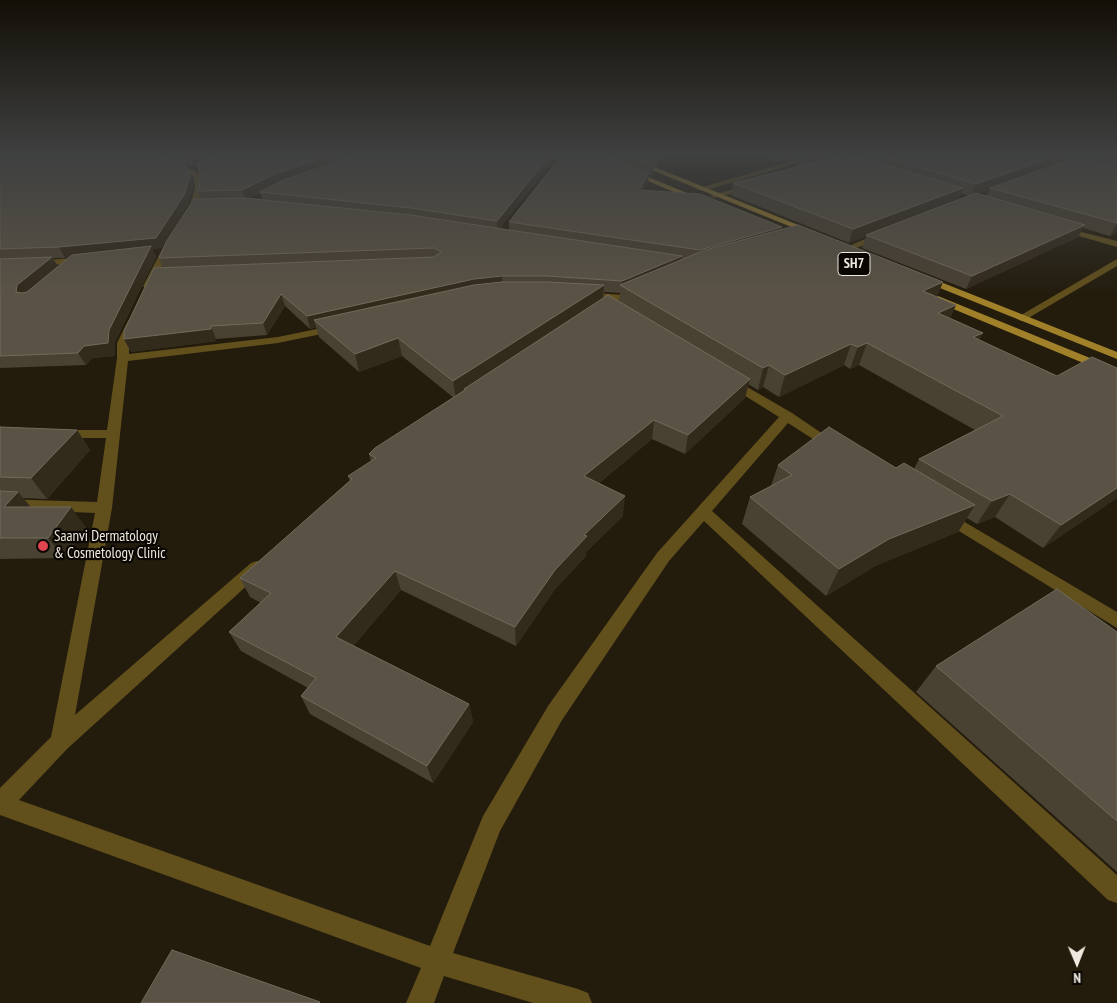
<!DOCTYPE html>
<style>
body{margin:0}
#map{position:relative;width:1117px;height:1003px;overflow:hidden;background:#231c0d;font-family:"PT Sans Narrow",sans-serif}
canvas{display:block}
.north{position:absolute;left:1052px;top:938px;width:50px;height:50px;-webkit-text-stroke:4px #0a0703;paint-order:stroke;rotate:179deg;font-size:14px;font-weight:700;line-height:20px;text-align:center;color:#efeae0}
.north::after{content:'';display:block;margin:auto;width:18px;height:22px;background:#efeae0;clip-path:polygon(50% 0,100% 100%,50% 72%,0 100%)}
</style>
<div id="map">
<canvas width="1117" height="1003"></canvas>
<div class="north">N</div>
</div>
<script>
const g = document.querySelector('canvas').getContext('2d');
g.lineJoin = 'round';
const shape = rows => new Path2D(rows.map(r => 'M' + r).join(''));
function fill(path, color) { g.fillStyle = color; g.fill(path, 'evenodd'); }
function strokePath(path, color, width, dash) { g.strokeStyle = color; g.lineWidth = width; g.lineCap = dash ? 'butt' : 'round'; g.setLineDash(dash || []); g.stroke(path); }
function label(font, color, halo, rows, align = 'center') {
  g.font = font + ' "PT Sans Narrow",sans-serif'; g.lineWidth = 4.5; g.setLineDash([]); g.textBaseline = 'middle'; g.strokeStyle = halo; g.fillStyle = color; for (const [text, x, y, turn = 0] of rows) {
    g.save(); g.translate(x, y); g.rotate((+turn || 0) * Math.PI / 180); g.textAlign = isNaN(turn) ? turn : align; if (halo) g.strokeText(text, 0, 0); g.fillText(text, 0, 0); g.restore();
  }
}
fill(shape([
 [138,155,149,155,191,169,200,175,203,187,198,206,190,218,183,216,190,206,195,187,194,178,187,171,138,155],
 [812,155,824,155,703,191,696,189,812,155],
 [1026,155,1039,155,1117,176,1117,180,1026,155],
 [750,184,753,184,753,188,714,198,710,196,750,184],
 [1058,226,1117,241,1117,247,1058,230,1058,226],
 [882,232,886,235,885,237,851,250,845,250,844,248,882,232],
 [169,241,173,244,153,286,151,288,145,288,143,286,165,244,169,241],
 [81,258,86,261,84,263,0,268,0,262,81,258],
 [1117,259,1117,266,1025,320,1021,321,1016,318,1117,259],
 [583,292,624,295,629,298,624,301,579,297,579,293,583,292],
 [133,318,138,321,129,343,129,354,278,337,336,325,341,328,336,331,278,343,128,361,112,508,75,715,251,563,257,561,263,563,265,567,263,571,67,749,19,800,430,946,483,816,548,706,657,553,779,417,726,384,724,381,730,377,792,413,842,447,840,450,830,450,788,423,712,511,1117,875,1117,903,1108,900,704,521,669,561,562,720,500,831,453,953,578,989,588,993,592,1003,533,1003,444,976,434,1003,406,1003,421,968,0,815,0,788,51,737,95,513,0,509,0,499,97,502,106,438,60,438,53,434,60,430,107,430,117,358,117,343,128,321,133,318],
 [946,511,1117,612,1117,628,941,520,938,516,941,512,946,511]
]), '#614f1c');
fill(shape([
 [615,155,625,155,818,233,811,235,615,155],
 [627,170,631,170,704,200,697,202,627,172,627,170],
 [923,275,1117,352,1117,359,920,280,918,278,923,275],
 [938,296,1117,369,1117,377,934,301,933,299,938,296]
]), '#a0812a');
fill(shape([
 [0,155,557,155,499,229,509,230,509,222,562,155,663,155,657,166,654,165,653,173,652,175,648,174,648,182,643,190,782,230,956,305,950,318,983,333,979,340,1057,376,1117,368,1117,498,1043,548,995,517,977,524,967,518,958,532,875,566,826,596,742,524,750,497,771,486,778,465,896,468,914,469,919,459,975,430,859,365,850,369,844,365,779,397,763,387,758,390,748,384,745,398,685,454,652,439,599,483,623,516,586,552,586,556,555,589,516,646,401,590,353,646,469,704,473,722,433,783,310,714,301,696,308,688,241,651,229,632,261,603,250,597,240,578,350,481,348,476,371,462,369,454,454,398,402,356,359,372,319,337,316,327,310,329,285,306,267,335,216,339,216,341,131,352,124,339,163,268,159,258,201,199,198,191,201,177,197,165,193,167,183,164,192,179,193,187,188,205,161,248,152,249,156,257,115,342,115,356,92,358,86,365,0,368],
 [260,193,262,199,249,198],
 [53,258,68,258,58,267],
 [604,292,620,293,619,302,604,298],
 [758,155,1083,155,1076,158,1084,160,1087,155,1117,155,1117,232,1110,236,1083,228,1078,237,966,289,862,248,866,236,849,243,731,195,733,183,799,167,795,166,797,158,782,162],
 [1059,159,1067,161,1056,165],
 [990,189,986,196,977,194],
 [961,193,970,196,958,200],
 [0,427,77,430,90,450,47,499,23,498,30,507,86,527,64,558,0,559],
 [1117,632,1117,872,916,692,936,666]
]), '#494132');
fill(shape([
 [195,155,217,155,193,167,190,158],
 [331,155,351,155,340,162,279,182,246,200,242,190,277,173],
 [550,155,557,155,497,231,497,221],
 [659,155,663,155,657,166,658,157],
 [783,155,797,155,797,158,782,162],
 [816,155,845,155,805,168,808,157],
 [1060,155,1055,166,990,188,990,189,971,196,976,184],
 [1071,155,1083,155,1068,161],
 [654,163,653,173,652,175,653,166],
 [189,170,192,179,193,187,188,205,161,248,152,249,156,257,115,342,115,356,92,358,86,365,78,353,84,346,109,330,150,249,65,258,59,247],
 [649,173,648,182,638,200,639,190],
 [963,188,958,200,849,243,853,229],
 [1117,223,1117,232,1110,236],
 [1085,225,1078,237,966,289,972,276],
 [782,227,780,238,698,261,700,250],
 [682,256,680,268,621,285,622,281],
 [52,257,59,268,24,297,16,292,17,285],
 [502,276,503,288,314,320,316,327,310,329,307,316,474,279],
 [943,282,935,303,923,291],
 [604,285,603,302,464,389,465,393,456,399,453,381],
 [281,294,285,306,267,335,263,323],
 [956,305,947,326,938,313],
 [211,326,216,339,216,341,131,352,124,339],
 [983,333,972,354,973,337],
 [398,338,402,356,359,372,355,354],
 [867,343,859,365,850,369,858,347],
 [851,344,844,365,779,397,785,375],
 [769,365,763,387,758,390,763,368],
 [750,379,745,398,685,454,688,435],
 [654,420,652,439,584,495,584,476],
 [77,430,90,450,47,499,31,478],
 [1117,488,1117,498,1043,548,1061,525],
 [18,492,35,512,4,507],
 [1010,494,995,517,977,524,992,501],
 [625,496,623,516,586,552,586,556,555,589,516,646,515,627,555,570,584,535],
 [975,505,958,532,875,566,826,596,839,569,889,539],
 [71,507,86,527,64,558,48,538],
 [395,571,401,590,344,656,336,637],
 [469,704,473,722,433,783,427,766]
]), '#322a1b');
const building = shape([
 [0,155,157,155,183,163,189,170,190,177,184,195,156,238,59,247,0,249,0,155],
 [182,155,195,155,190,158,182,155],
 [214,155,331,155,277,173,242,190,198,191,201,177,197,164,214,155],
 [350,155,550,155,497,221,411,208,260,192,284,180,344,159,350,155],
 [562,155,606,155,649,173,639,190,700,194,782,227,700,250,509,222,562,155],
 [626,155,635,155,654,163,653,166,626,155],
 [801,155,816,155,808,157,801,155],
 [844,155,850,155,963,188,853,229,733,183,844,155],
 [876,155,1060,155,976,184,876,155],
 [1095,155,1117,155,1117,161,1095,155],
 [1075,158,1117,168,1117,223,990,188,1075,158],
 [976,193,1085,225,972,276,866,235,976,193],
 [244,198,410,215,682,256,622,281,547,276,502,276,474,279,307,316,281,294,263,323,211,326,211,329,124,339,124,331,154,268,434,257,441,252,434,248,159,258,166,242,194,199,244,198],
 [798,225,943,282,923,291,956,305,938,313,983,333,973,337,1057,376,1092,357,1117,368,1117,488,1061,525,1010,494,992,501,919,459,1003,416,867,343,858,347,851,344,785,375,769,365,763,368,620,285,705,250,798,225],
 [151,246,109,330,108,343,84,346,78,353,0,356,0,259,52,257,17,285,16,292,22,293,27,292,72,255,151,246],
 [502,282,547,282,604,285,453,381,398,338,355,354,314,320,474,285,502,282],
 [608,295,750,379,688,435,654,420,584,476,625,496,584,535,587,536,555,570,515,627,395,571,336,637,469,704,427,766,301,696,316,678,229,632,271,593,240,578,352,479,348,476,376,458,369,454,375,448,465,390,464,389,608,295],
 [0,427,77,430,31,478,0,477,0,427],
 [829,427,896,468,904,463,975,505,889,539,839,569,750,497,792,475,778,465,829,427],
 [0,491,18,492,4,507,71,507,48,538,0,538,0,491],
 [1057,589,1117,632,1117,821,936,666,1057,589],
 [172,950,320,1002,319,1003,141,1003,172,950]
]);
fill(building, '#5a5345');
strokePath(building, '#726b5d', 1);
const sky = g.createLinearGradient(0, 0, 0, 296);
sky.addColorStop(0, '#130f07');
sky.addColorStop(0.52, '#3f4040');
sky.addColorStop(1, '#3f404000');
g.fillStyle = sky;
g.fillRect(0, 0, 1117, 296);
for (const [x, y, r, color] of [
 [43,546,6,"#e0444e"]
]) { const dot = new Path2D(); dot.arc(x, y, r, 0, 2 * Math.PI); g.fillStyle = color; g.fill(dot); strokePath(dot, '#0a0703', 2); }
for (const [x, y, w] of [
 [854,264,32]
]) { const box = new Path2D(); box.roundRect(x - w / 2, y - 11.5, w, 23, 4); g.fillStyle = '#0a0703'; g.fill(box); strokePath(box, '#efeae0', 1); }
label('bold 14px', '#efeae0', null, [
 ["SH7",854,264]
]);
label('15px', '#efeae0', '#0a0703', [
 ["Saanvi Dermatology",54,537],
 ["& Cosmetology Clinic",54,554]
], 'left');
</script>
